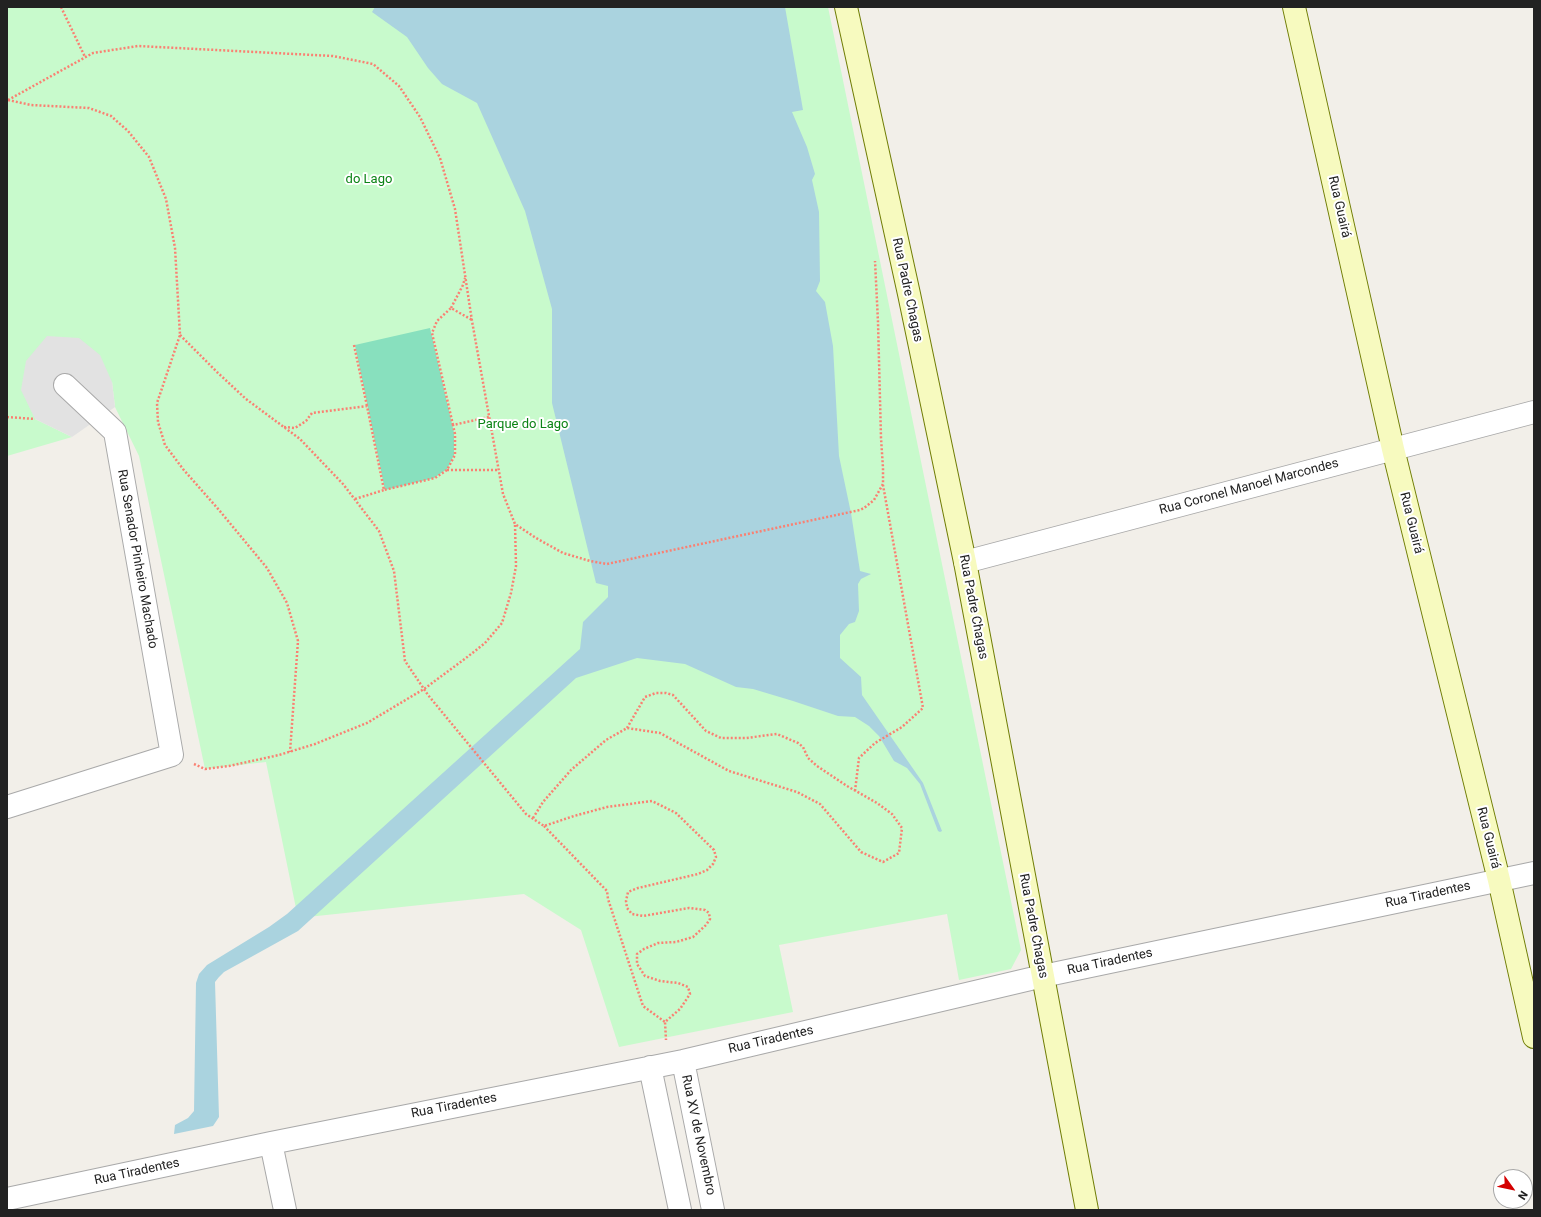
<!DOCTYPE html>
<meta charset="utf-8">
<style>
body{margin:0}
#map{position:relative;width:1541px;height:1217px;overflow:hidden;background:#f2efe9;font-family:Roboto,sans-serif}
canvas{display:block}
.frame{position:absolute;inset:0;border:8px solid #222;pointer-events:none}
.north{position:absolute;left:1493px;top:1169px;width:40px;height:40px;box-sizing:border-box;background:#fff;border:1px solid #a7a7a7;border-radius:50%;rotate:123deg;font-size:11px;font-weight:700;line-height:16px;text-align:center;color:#222}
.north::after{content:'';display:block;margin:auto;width:14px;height:18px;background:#d40000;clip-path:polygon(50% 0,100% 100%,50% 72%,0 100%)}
</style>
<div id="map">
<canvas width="1541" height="1217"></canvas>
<div class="frame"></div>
<div class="north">N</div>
</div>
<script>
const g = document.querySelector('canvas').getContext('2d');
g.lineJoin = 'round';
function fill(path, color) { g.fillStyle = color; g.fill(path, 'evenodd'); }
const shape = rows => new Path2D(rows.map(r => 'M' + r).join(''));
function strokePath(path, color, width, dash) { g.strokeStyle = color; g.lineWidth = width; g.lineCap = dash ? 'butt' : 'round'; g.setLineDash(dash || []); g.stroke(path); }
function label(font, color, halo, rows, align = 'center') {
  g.font = font + ' Roboto,sans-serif'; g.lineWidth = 4; g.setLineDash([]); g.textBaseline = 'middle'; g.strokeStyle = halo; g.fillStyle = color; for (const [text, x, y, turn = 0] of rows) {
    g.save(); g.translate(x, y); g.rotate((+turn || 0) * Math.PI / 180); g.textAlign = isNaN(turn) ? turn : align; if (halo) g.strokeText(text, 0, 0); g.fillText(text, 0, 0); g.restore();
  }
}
fill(shape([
 [7,7,828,7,1021,950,1011,969,959,980,947,914,779,945,793,1012,619,1047,581,930,524,894,298,918,266,762,205,769,139,456,115,407,112,382,35,419,72,437,7,456]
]), '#c8facc');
fill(shape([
 [430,328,454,433,454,455,447,469,434,478,385,490,355,345]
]), '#88e0be');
fill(shape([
 [47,336,79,338,100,355,112,382,115,407,72,437,35,419,21,390,26,361]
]), '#e2e2e2');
fill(shape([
 [375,7,785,7,803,110,792,112,807,147,815,174,812,180,819,212,820,281,816,291,825,302,833,346,839,456,851,513,860,571,871,574,861,579,858,584,859,611,855,622,849,624,840,635,840,658,861,677,862,695,923,783,942,831,940,832,938,831,920,784,907,768,894,761,879,736,869,726,855,717,838,716,793,701,753,689,736,687,685,664,637,658,576,678,298,931,224,972,219,977,215,982,219,1117,213,1126,174,1134,175,1125,188,1118,194,1111,196,983,199,974,207,965,269,927,287,914,580,649,583,622,608,597,608,586,596,583,552,403,552,309,525,211,477,103,442,84,428,68,407,37,372,12]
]), '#aad3df');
const street = shape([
 [965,562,1534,412],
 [7,807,172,755,115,432,65,385],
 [683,1061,713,1210],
 [650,1067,680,1210],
 [271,1143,285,1210],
 [7,1199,271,1143,683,1061,1043,976,1534,873]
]);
const secondary = shape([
 [846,7,909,294,965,562,1087,1210],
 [1294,7,1393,449,1499,880,1534,1037]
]);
strokePath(street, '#a9a9a9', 24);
strokePath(secondary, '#707d05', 24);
strokePath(shape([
 [61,7,85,57],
 [8,100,93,53,138,46,333,56,373,64,399,86,420,117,440,158,455,209,472,321,503,494,515,524,536,538,563,553,590,561,607,564,860,510,864,508,874,500,883,484,883,468,881,438,878,322,875,261],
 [8,100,31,105,89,108,111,116,128,131,149,157,166,199,175,248,180,335,157,403,158,422,165,445,183,469,219,510,267,568,287,603,298,641,290,752],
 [451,308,463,285,465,278],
 [180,335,218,373,246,399,300,439,343,484,379,531,394,571,405,661,428,695,526,814,544,826,574,816,607,807,652,801,676,813,714,850,716,857,713,864,707,870,698,874,638,888,628,892,626,901,627,908,632,914,643,916,689,908,705,910,709,913,710,919,706,925,693,937,676,942,658,943,644,949,637,954,637,964,645,976,660,981,678,983,688,987,690,994,680,1009,665,1022,666,1040],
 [354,345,367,406],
 [7,417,35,419],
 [453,425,432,333,437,321,451,308,472,320],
 [284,427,295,428,306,421,312,413,367,406,384,490,435,478,447,470,455,455,455,434,453,425,489,417],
 [447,470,498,470],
 [355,499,384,490],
 [194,764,205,769,229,766,279,755,315,744,367,723,424,689,466,658,485,643,502,623,511,593,516,566,515,524],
 [855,791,859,758,875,743,902,727,923,708,883,485],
 [533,818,543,802,571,770,606,740,627,728,660,733,729,771,797,792,820,804,861,852,883,862,899,853,902,828,892,814,877,803,847,786,817,766,808,758,803,747,798,743,777,734,746,738,721,738,706,731,673,695,666,693,656,693,645,697,627,728],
 [544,826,607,891,608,899,643,1006,665,1022]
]), '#fa8072', 2.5, [2, 2]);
strokePath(street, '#fff', 22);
strokePath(secondary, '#f7fabf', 22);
label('13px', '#0c8416', '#fff', [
 ["do Lago",369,180],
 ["Parque do Lago",523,425]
]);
label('13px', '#222', '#fff', [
 ["Rua Guairá",1339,207,77],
 ["Rua Padre Chagas",907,290,78],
 ["Rua Coronel Manoel Marcondes",1249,487,-15],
 ["Rua Guairá",1411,523,76],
 ["Rua Senador Pinheiro Machado",137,559,80],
 ["Rua Padre Chagas",973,607,79],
 ["Rua Guairá",1488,838,76],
 ["Rua Tiradentes",1428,895,-12],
 ["Rua Padre Chagas",1033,926,79],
 ["Rua Tiradentes",1110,962,-12],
 ["Rua Tiradentes",771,1040,-13],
 ["Rua Tiradentes",454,1106,-11],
 ["Rua XV de Novembro",698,1135,78],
 ["Rua Tiradentes",137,1172,-12]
]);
</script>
